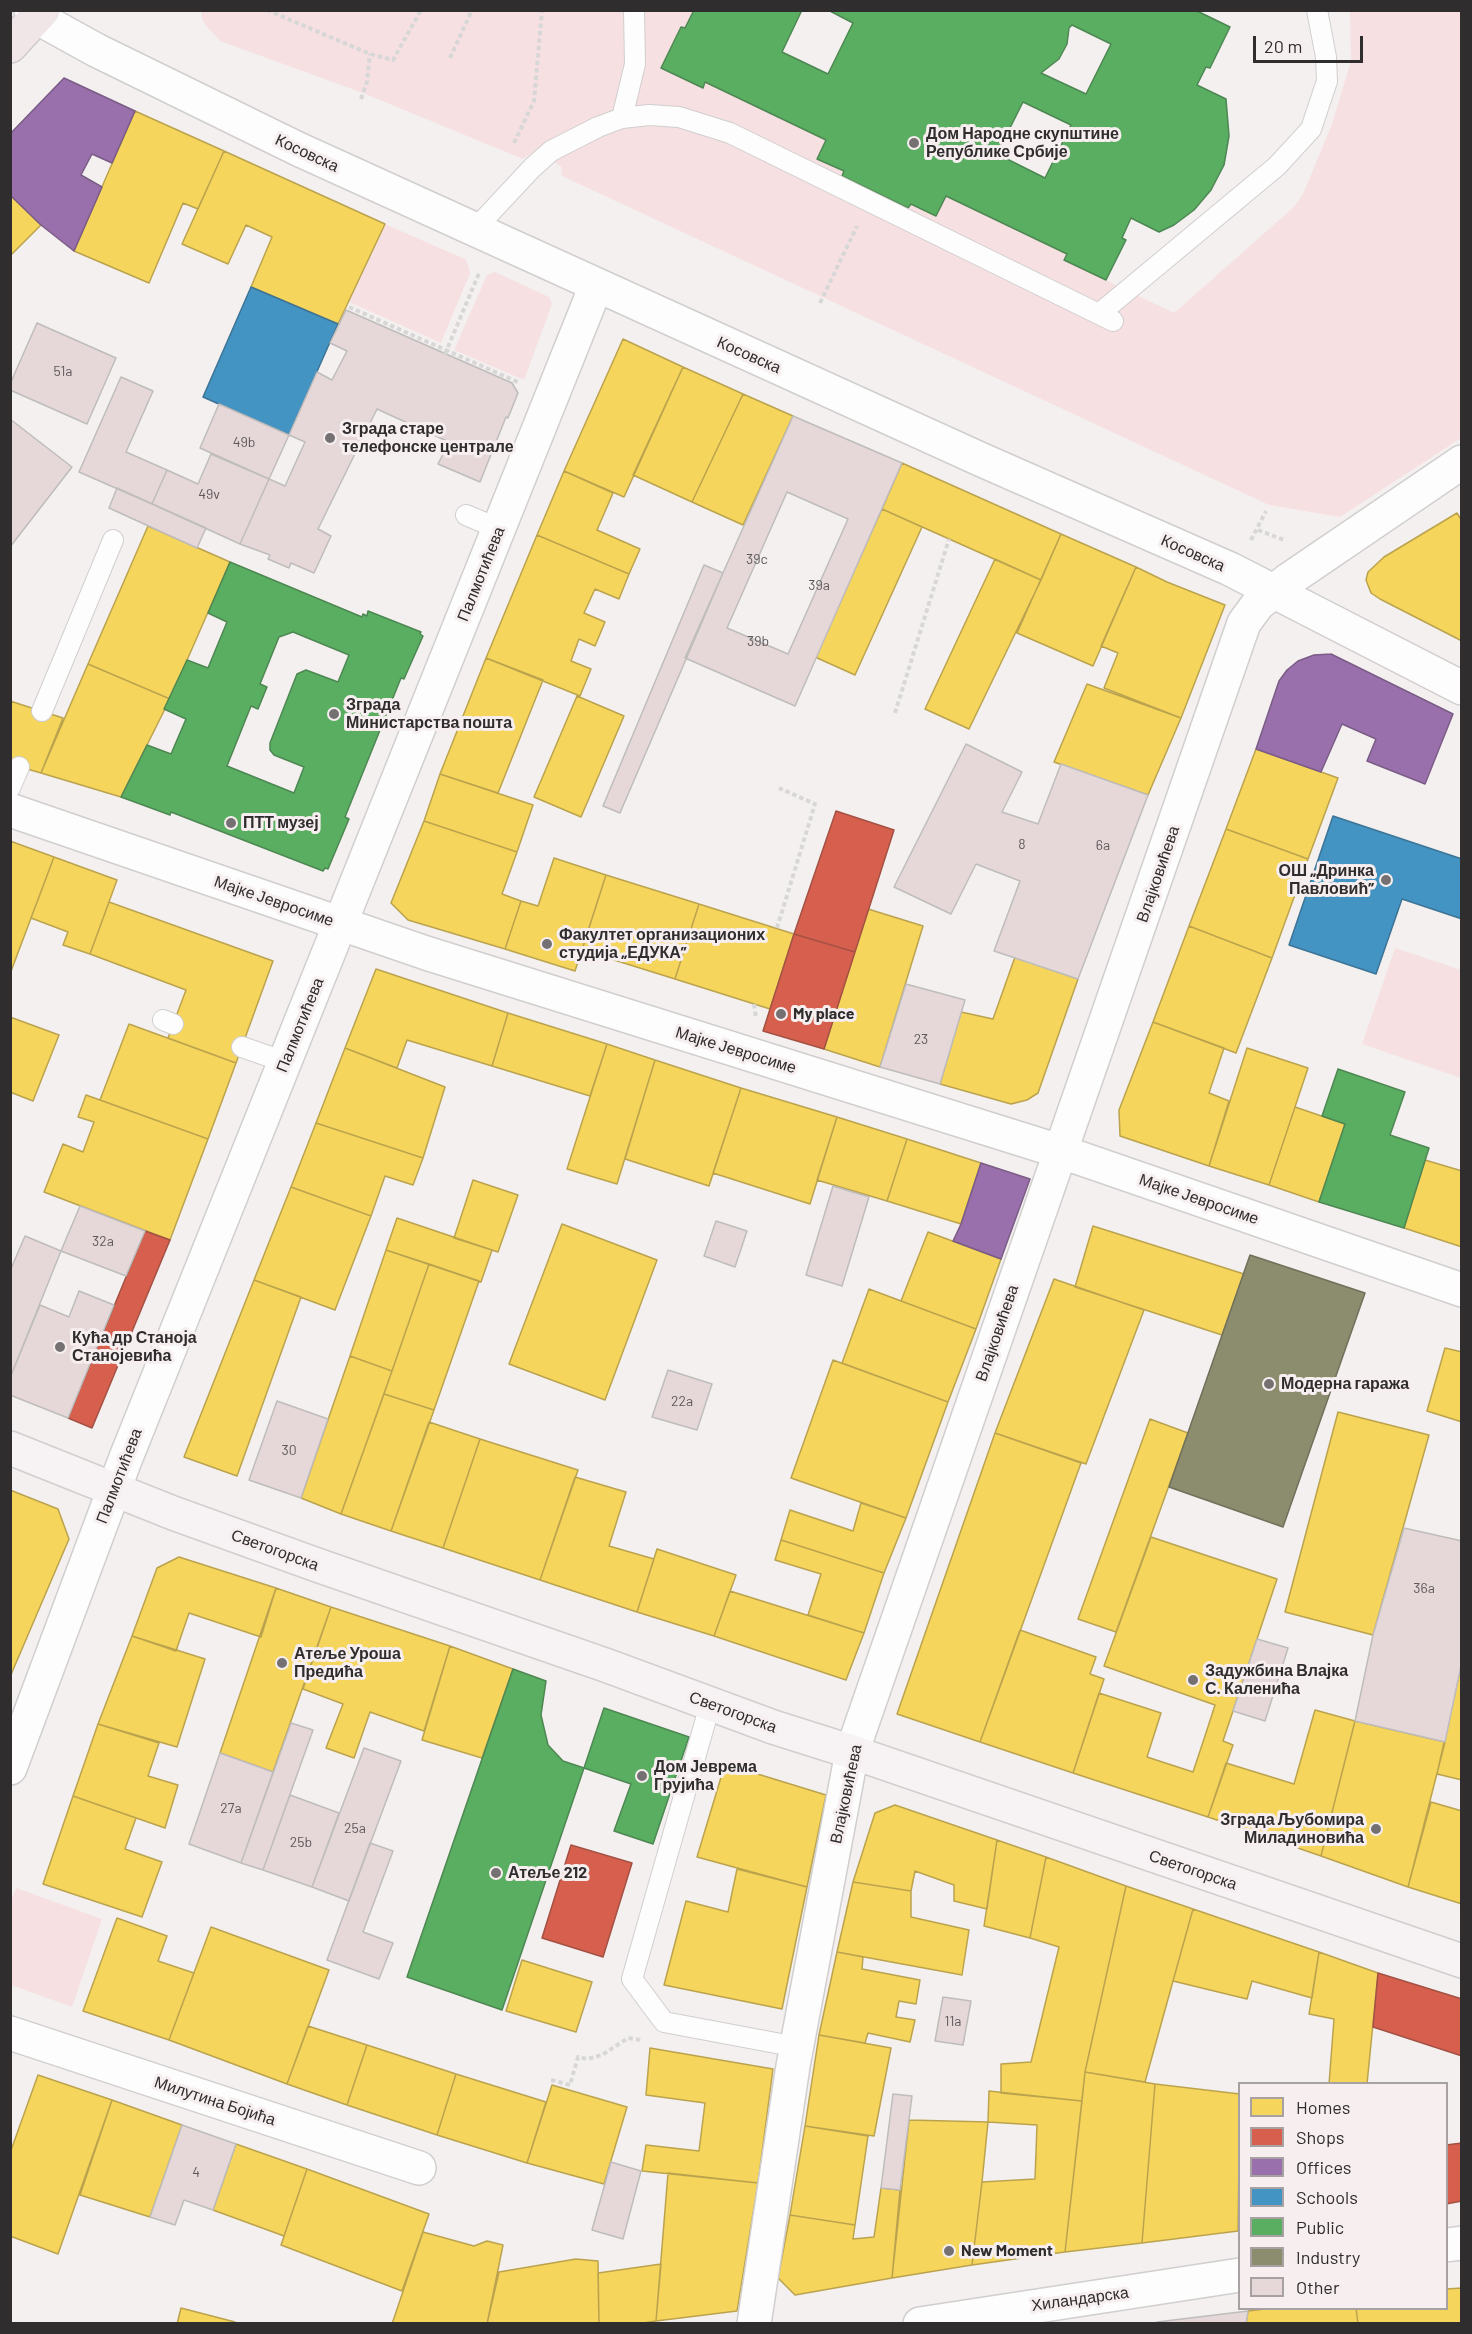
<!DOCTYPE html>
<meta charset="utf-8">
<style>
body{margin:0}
#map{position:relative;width:1472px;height:2334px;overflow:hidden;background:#f4f0f0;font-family:Barlow,sans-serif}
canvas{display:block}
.frame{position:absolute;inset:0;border:12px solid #302d2e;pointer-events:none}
.legend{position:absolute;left:1238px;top:2082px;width:210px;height:228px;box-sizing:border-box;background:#f6eeef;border:2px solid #a7a1a2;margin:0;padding:8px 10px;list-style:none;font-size:18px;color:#302d2e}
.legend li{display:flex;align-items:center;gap:12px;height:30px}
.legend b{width:30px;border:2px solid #a7a1a2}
.scale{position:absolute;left:1253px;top:36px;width:110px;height:27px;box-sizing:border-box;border:3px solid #302d2e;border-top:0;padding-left:8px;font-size:18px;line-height:21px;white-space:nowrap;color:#302d2e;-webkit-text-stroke:4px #f6eeef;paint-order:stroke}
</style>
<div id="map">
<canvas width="1472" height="2334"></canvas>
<div class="frame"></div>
<ul class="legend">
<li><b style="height:16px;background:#f6d55c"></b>Homes</li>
<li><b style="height:16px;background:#d6604d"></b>Shops</li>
<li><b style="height:16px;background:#9970ab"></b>Offices</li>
<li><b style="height:16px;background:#4393c3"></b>Schools</li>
<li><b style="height:16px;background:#5aae61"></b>Public</li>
<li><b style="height:16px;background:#8c8c6e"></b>Industry</li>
<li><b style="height:16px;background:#e6d8d9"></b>Other</li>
</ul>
<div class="scale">20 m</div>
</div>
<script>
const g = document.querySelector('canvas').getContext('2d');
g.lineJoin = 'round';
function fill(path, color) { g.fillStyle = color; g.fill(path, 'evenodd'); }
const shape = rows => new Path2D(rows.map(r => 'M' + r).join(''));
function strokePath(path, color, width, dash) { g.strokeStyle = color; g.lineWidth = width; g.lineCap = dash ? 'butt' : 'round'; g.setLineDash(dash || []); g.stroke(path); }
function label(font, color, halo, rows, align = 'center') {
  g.font = font + ' Barlow,sans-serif'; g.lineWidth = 6; g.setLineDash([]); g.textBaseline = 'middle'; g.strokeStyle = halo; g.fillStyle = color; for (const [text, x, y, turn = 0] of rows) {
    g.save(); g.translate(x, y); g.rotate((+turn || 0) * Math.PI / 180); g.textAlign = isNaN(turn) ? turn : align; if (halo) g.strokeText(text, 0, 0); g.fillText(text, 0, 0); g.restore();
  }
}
fill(shape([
 [201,11,694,11,685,28,681,27,661,68,702,88,705,82,826,140,817,159,844,171,842,176,908,208,911,204,946,196,1067,254,1064,260,1174,313,1294,207,1303,194,1332,124,1351,61,1350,11,1461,11,1461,438,1340,517,1269,505,562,176,561,166,535,151,523,159,363,93,220,41,207,27,202,19],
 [385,224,465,259,468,264,470,273,441,343,349,302],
 [495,272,549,297,552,304,524,380,454,350,487,275],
 [1395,948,1461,970,1461,1078,1362,1044],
 [16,1888,102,1919,72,2007,11,1985,11,1901]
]), '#f6e0e2');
const homes = shape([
 [135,111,224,151,198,209,183,203,149,283,74,251,135,111],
 [224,151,385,224,338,324,251,287,272,237,246,225,228,264,182,244,224,151],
 [10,195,41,225,10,256,10,195],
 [623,339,683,367,624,497,564,471,623,339],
 [683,367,743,394,692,502,633,475,683,367],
 [743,394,793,416,743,525,692,502,743,394],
 [902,463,1061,534,1041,580,882,509,902,463],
 [564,471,613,493,597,530,640,549,629,574,537,535,564,471],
 [882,509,922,527,855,675,815,657,882,509],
 [1457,513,1462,521,1462,641,1380,599,1371,593,1366,580,1368,572,1384,557,1457,513],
 [148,526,230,562,170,699,88,664,148,526],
 [1061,534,1136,567,1093,666,1017,633,1061,534],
 [537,535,629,574,619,599,595,589,584,613,605,622,595,646,579,639,571,661,591,669,580,696,486,658,537,535],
 [995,559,1041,580,969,729,925,709,995,559],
 [1136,567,1167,582,1225,605,1181,718,1104,688,1118,653,1101,646,1136,567],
 [486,658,543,680,498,793,440,774,486,658],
 [88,664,170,699,121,797,41,773,88,664],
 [1087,684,1181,718,1148,795,1054,762,1087,684],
 [577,696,624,716,581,817,534,797,577,696],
 [10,701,63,718,41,773,10,764,10,701],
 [1256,749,1338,778,1308,859,1226,829,1256,749],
 [440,774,533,805,517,852,424,821,440,774],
 [424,821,517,852,502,894,521,901,505,949,408,920,391,903,424,821],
 [1226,829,1308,859,1272,958,1189,926,1226,829],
 [10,841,54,857,10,974,10,841],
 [54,857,117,880,90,954,63,945,68,932,31,918,54,857],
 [554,858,606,875,575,971,505,949,521,901,538,906,554,858],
 [606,875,699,904,675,979,582,950,606,875],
 [109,902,273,961,236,1063,168,1038,186,990,90,954,109,902],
 [699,904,794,934,770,1009,675,979,699,904],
 [868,909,923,926,880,1067,824,1049,868,909],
 [1189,926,1272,958,1236,1053,1153,1022,1189,926],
 [1015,957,1078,979,1038,1093,1027,1100,1011,1104,940,1084,961,1012,993,1019,1015,957],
 [376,969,508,1013,492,1066,407,1040,397,1068,345,1048,376,969],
 [508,1013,607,1044,590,1096,492,1066,508,1013],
 [10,1017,59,1035,33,1101,10,1092,10,1017],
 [1153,1022,1224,1048,1209,1093,1229,1101,1209,1166,1120,1136,1119,1110,1153,1022],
 [129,1024,236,1063,208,1139,100,1100,129,1024],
 [607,1044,655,1060,617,1184,567,1169,607,1044],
 [345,1048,445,1087,423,1158,316,1123,345,1048],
 [1247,1048,1308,1068,1269,1185,1209,1166,1247,1048],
 [655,1060,741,1088,709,1186,625,1159,655,1060],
 [741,1088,837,1117,810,1204,713,1173,741,1088],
 [86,1095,208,1139,170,1240,44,1192,63,1144,83,1152,94,1122,78,1117,86,1095],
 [1295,1107,1345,1124,1319,1202,1269,1185,1295,1107],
 [837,1117,907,1139,887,1201,817,1180,837,1117],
 [316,1123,423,1158,413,1185,385,1176,371,1216,291,1187,316,1123],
 [907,1139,981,1163,961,1224,887,1201,907,1139],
 [1425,1160,1462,1171,1462,1247,1404,1228,1425,1160],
 [473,1180,518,1195,498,1252,454,1238,473,1180],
 [291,1187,371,1216,335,1310,254,1280,291,1187],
 [397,1218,492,1250,481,1282,386,1250,397,1218],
 [562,1224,657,1260,605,1400,509,1364,562,1224],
 [1093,1226,1244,1274,1222,1335,1075,1287,1093,1226],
 [928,1232,1001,1259,976,1329,901,1301,928,1232],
 [386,1250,429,1264,392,1371,350,1356,386,1250],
 [429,1264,479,1281,434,1410,384,1394,429,1264],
 [1054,1279,1144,1310,1086,1464,995,1433,1054,1279],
 [254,1280,301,1297,237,1476,184,1457,254,1280],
 [869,1289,976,1329,948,1402,842,1363,869,1289],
 [1445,1348,1462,1352,1462,1422,1427,1411,1445,1348],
 [350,1356,392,1371,341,1514,301,1498,350,1356],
 [833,1360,948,1402,906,1518,791,1478,833,1360],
 [384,1394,434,1410,391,1531,341,1514,384,1394],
 [1338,1412,1429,1435,1373,1635,1285,1612,1338,1412],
 [1150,1419,1188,1433,1116,1632,1078,1619,1150,1419],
 [429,1422,480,1439,443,1548,391,1531,429,1422],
 [995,1433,1081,1463,980,1742,897,1714,995,1433],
 [480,1439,578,1470,540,1580,443,1548,480,1439],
 [575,1477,626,1492,609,1546,654,1559,637,1612,540,1580,575,1477],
 [10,1490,58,1509,69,1539,10,1677,10,1490],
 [861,1503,906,1518,884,1573,781,1540,790,1510,853,1531,861,1503],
 [1151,1537,1277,1579,1223,1741,1233,1745,1208,1817,1073,1773,1099,1693,1161,1713,1147,1757,1193,1772,1205,1736,1215,1705,1104,1666,1151,1537],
 [781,1540,884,1573,864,1633,808,1615,821,1574,775,1560,781,1540],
 [657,1549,736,1575,714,1636,637,1612,657,1549],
 [179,1557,276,1588,261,1637,189,1613,176,1651,132,1636,157,1568,179,1557],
 [276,1588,331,1607,273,1772,220,1753,276,1588],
 [730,1591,864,1633,846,1680,714,1636,730,1591],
 [331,1607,450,1646,424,1731,370,1712,354,1758,326,1748,343,1704,303,1689,331,1607],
 [1020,1630,1096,1657,1090,1674,1104,1679,1073,1773,980,1742,1020,1630],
 [132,1636,205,1659,177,1747,98,1724,132,1636],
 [450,1646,513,1669,482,1758,422,1740,450,1646],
 [1462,1661,1462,1780,1437,1774,1462,1661],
 [1315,1710,1355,1721,1321,1856,1208,1817,1226,1763,1294,1784,1315,1710],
 [1355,1721,1445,1742,1408,1887,1321,1856,1355,1721],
 [98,1724,159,1743,148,1776,178,1785,165,1828,73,1796,98,1724],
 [725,1764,826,1795,807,1887,697,1857,725,1764],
 [73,1796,136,1818,125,1849,162,1862,142,1917,43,1884,73,1796],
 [1431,1802,1462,1811,1462,1904,1408,1887,1431,1802],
 [895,1805,997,1840,987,1909,954,1901,954,1885,915,1871,911,1891,853,1882,875,1813,895,1805],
 [997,1840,1046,1857,1030,1938,984,1926,997,1840],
 [1046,1857,1126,1886,1085,2072,1082,2101,1001,2093,1001,2064,1031,2062,1059,1947,1030,1938,1046,1857],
 [737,1869,807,1887,782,2009,664,1985,686,1901,728,1912,737,1869],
 [853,1882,911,1891,911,1917,969,1930,962,1975,837,1952,853,1882],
 [1126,1886,1193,1909,1145,2082,1085,2072,1126,1886],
 [1193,1909,1319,1952,1312,1998,1252,1981,1247,1999,1173,1981,1193,1909],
 [117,1918,167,1936,158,1961,194,1973,169,2040,83,2011,117,1918],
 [211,1927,329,1970,287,2084,169,2040,211,1927],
 [837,1952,863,1957,862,1969,920,1980,916,2004,899,2001,896,2017,915,2020,910,2042,868,2033,865,2043,819,2035,837,1952],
 [1319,1952,1378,1973,1367,2084,1329,2084,1334,2019,1309,2014,1319,1952],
 [522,1960,592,1982,576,2032,506,2011,522,1960],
 [308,2026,367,2045,347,2105,287,2084,308,2026],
 [819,2035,891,2048,874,2136,805,2126,819,2035],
 [367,2045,456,2074,437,2135,347,2105,367,2045],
 [650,2048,773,2069,758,2183,642,2171,646,2145,699,2151,705,2103,646,2095,650,2048],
 [1085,2072,1155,2084,1142,2243,1065,2252,1085,2072],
 [456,2074,546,2102,527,2163,437,2135,456,2074],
 [38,2075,112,2100,58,2254,10,2236,10,2153,38,2075],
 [1155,2084,1240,2094,1238,2231,1142,2243,1155,2084],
 [552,2085,627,2107,604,2184,527,2163,552,2085],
 [989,2091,1082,2101,1065,2252,972,2265,982,2182,1035,2179,1037,2125,988,2122,989,2091],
 [112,2100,182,2125,150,2217,80,2195,112,2100],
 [909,2120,988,2122,982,2182,972,2265,892,2278,909,2120],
 [805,2126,868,2136,855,2225,790,2215,805,2126],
 [236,2144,307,2169,284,2236,213,2210,236,2144],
 [307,2169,429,2214,402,2291,281,2245,307,2169],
 [668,2173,758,2183,737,2311,656,2321,668,2173],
 [881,2188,900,2190,892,2278,795,2295,778,2278,790,2215,855,2225,853,2239,874,2237,881,2188],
 [423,2232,474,2246,487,2241,503,2245,487,2324,392,2324,423,2232],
 [576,2259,598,2261,599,2324,487,2324,499,2272,576,2259],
 [661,2264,656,2321,637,2324,599,2324,598,2273,661,2264],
 [1462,2288,1462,2324,1358,2324,1356,2308,1446,2308,1446,2289,1462,2288],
 [181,2308,235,2322,234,2324,177,2324,181,2308],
 [1273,2308,1356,2308,1358,2324,1246,2324,1248,2311,1273,2308]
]);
fill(homes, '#f6d55c');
strokePath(homes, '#bba34e', 1.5);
const shops = shape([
 [836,811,894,830,855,952,794,934,836,811],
 [794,934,855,952,824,1049,763,1031,794,934],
 [145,1231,170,1240,92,1428,68,1418,145,1231],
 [571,1845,632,1863,603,1957,542,1938,571,1845],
 [1378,1973,1462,1999,1462,2056,1373,2027,1378,1973],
 [1462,2143,1462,2201,1446,2204,1446,2145,1462,2143]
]);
fill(shops, '#d6604d');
strokePath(shops, '#a45144', 1.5);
const offices = shape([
 [64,78,135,111,112,163,92,154,81,175,102,187,74,251,41,225,10,195,10,134,64,78],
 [1331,654,1453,714,1425,784,1367,761,1376,739,1342,724,1321,772,1256,749,1279,681,1287,670,1298,661,1314,655,1331,654],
 [981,1163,1030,1179,1001,1259,953,1241,961,1224,981,1163]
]);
fill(offices, '#9970ab');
strokePath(offices, '#7a5c86', 1.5);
const schools = shape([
 [251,287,338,324,289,435,203,397,251,287],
 [1333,816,1462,859,1462,919,1402,899,1376,974,1289,945,1333,816]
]);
fill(schools, '#4393c3');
strokePath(schools, '#3d7496', 1.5);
const public = shape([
 [694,10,802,10,782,52,828,74,853,23,828,10,1195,10,1230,27,1210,68,1206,67,1197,85,1226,99,1229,136,1224,165,1211,190,1194,210,1174,225,1159,232,1131,218,1122,238,1126,240,1106,280,1064,260,1067,254,946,196,936,216,911,204,908,208,842,176,844,171,817,159,826,140,705,82,703,88,661,68,681,27,685,28,694,10],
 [1072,25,1111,44,1086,94,1041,73,1059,59,1067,44,1069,28,1072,25],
 [1023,102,1071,125,1045,178,997,154,1023,102],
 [230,562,362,617,363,614,367,616,368,611,421,632,420,634,423,636,404,679,401,678,345,817,349,819,328,869,325,868,323,871,171,812,170,815,121,797,147,745,171,754,186,719,164,709,187,660,208,668,227,622,208,613,230,562],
 [293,632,349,655,338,682,306,670,297,674,270,743,270,750,274,755,304,767,294,793,227,766,251,706,258,709,267,687,260,684,279,637,293,632],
 [1338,1069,1405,1092,1390,1135,1429,1148,1404,1228,1319,1202,1345,1124,1322,1116,1338,1069],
 [513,1669,546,1681,541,1715,548,1745,563,1761,584,1768,502,2010,407,1977,513,1669],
 [604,1708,689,1737,653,1844,614,1831,631,1784,584,1768,604,1708]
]);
fill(public, '#5aae61');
strokePath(public, '#4d8752', 1.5);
const industry = shape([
 [1250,1255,1365,1293,1283,1527,1169,1487,1250,1255]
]);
fill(industry, '#8c8c6e');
strokePath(industry, '#70705b', 1.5);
const building = shape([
 [346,310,512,383,518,393,508,418,506,417,480,482,438,464,449,442,377,409,318,529,331,536,314,573,291,563,289,568,268,559,270,555,240,544,269,479,285,486,305,442,289,435,317,372,332,380,347,351,330,343,346,310],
 [37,323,116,358,87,424,10,390,10,384,37,323],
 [121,377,153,391,126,452,167,470,152,504,79,472,121,377],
 [219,404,289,435,269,479,200,448,219,404],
 [793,416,902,463,795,706,685,658,793,416],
 [787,492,848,519,788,654,727,628,787,492],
 [10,419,72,467,10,547,10,419],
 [211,454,269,479,240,544,152,504,167,470,198,484,211,454],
 [117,488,206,528,197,548,109,508,117,488],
 [704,565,723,573,620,813,603,806,704,565],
 [966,744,1022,772,1002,812,1038,824,1061,764,1148,795,1078,979,994,951,1020,881,976,864,951,914,894,887,966,744],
 [906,984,965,1000,940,1084,880,1067,906,984],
 [833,1186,869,1197,842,1286,806,1275,833,1186],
 [80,1206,145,1231,126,1276,61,1251,80,1206],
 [716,1221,747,1231,735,1267,704,1256,716,1221],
 [25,1236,61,1251,10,1378,10,1271,25,1236],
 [79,1291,114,1305,68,1418,10,1395,10,1378,40,1305,69,1317,79,1291],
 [668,1370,712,1384,697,1430,652,1417,668,1370],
 [277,1401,328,1419,301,1498,249,1480,277,1401],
 [1404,1528,1462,1541,1462,1661,1445,1742,1355,1721,1373,1635,1404,1528],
 [1257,1639,1288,1648,1265,1721,1233,1711,1257,1639],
 [291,1723,313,1730,263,1870,241,1863,291,1723],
 [364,1748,401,1761,349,1901,312,1887,364,1748],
 [220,1753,273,1772,241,1863,189,1844,220,1753],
 [290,1795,339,1813,312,1887,263,1870,290,1795],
 [370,1843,393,1851,363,1932,393,1943,379,1979,327,1960,370,1843],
 [943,1997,971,2001,963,2045,935,2041,943,1997],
 [893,2094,912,2096,900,2190,881,2188,893,2094],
 [182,2125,236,2144,213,2210,184,2200,175,2225,150,2217,182,2125],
 [611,2162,641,2171,623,2239,592,2230,611,2162],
 [1248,2311,1246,2324,1156,2324,1157,2322,1248,2311]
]);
fill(building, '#e6d8d9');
strokePath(building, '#bfbcbc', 1.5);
const lane = shape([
 [622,118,635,64,634,10],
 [476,228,532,168,551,151,598,127,622,118,649,115,679,117,730,133,1113,321],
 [1099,314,1277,166,1311,129,1327,81,1326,57,1317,10],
 [466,515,499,529],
 [42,711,113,540],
 [10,788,19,767],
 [163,1020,173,1024],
 [242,1047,285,1062],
 [710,1705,632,1979,664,2022,797,2047]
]);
const street = shape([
 [31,10,38,18,96,50,298,149,982,460,1230,569,1462,688],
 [10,810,426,953,1062,1152,1462,1290],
 [10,1768,125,1460,596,286],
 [10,2033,419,2168],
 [1446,2245,1462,2243],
 [754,2324,793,2066,852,1752,1244,623,1258,604,1287,581,1462,462],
 [920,2324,1240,2275]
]);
const secondary = shape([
 [10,1448,173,1513,317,1565,608,1666,773,1727,852,1752,1462,1961]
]);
const primary = shape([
 [10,46,43,10]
]);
strokePath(lane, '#d1cece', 22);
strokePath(street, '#d1cece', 36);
strokePath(secondary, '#d1cece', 36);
strokePath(primary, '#cecbcc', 36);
strokePath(shape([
 [267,10,370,54,393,60,421,10],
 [450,58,472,10],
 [361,99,367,82,370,54],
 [514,143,534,101,542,10],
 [820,303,857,226],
 [349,307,520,383],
 [445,354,480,271],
 [1258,530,1284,540],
 [1251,540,1266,511],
 [895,713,949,539],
 [777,928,815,804,779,788],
 [754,1004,756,1018],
 [551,2080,570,2085,578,2057,587,2059,602,2055,628,2038,642,2040]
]), '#d8d7d7', 4, [4.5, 3]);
strokePath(lane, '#fdfdfd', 20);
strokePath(street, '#fdfdfd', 33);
strokePath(secondary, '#f7f2f3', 33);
strokePath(primary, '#f0e6e8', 33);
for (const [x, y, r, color] of [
 [914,143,6,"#757172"],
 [330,438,6,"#757172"],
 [334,714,6,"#757172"],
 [231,823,6,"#757172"],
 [1386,880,6,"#757172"],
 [547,944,6,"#757172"],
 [781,1014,6,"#757172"],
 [60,1347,6,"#757172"],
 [1269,1384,6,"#757172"],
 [282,1663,6,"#757172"],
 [1193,1680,6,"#757172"],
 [642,1776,6,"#757172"],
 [1376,1829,6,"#757172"],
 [496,1873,6,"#757172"],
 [949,2251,6,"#757172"]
]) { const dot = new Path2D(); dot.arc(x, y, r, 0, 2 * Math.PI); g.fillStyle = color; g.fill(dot); strokePath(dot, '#f6eeef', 2); }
label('14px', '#5e585a', null, [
 ["51a",63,371],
 ["49b",244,442],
 ["49v",209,494],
 ["39c",757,559],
 ["39a",819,585],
 ["39b",758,641],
 ["8",1022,844],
 ["6a",1103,845],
 ["23",921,1039],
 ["32a",103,1241],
 ["22a",682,1401],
 ["30",289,1450],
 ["36a",1424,1588],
 ["27a",231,1808],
 ["25a",355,1828],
 ["25b",301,1842],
 ["11a",953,2021],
 ["4",196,2172]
]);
label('bold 16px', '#302d2e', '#f6eeef', [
 ["Дом Народне скупштине",926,134],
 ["Републике Србије",926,152],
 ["Зграда старе",342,429],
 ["телефонске централе",342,447],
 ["Зграда",346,705],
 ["Министарства пошта",346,723],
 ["ПТТ музеј",243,823],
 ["ОШ „Дринка",1374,871,"right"],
 ["Павловић”",1374,889,"right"],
 ["Факултет организационих",559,935],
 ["студија „ЕДУКА”",559,953],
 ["My place",793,1014],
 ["Кућа др Станоја",72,1338],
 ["Станојевића",72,1356],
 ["Модерна гаража",1281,1384],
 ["Атеље Уроша",294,1654],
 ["Предића",294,1672],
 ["Задужбина Влајка",1205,1671],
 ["С. Каленића",1205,1689],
 ["Дом Јеврема",654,1767],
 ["Грујића",654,1785],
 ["Зграда Љубомира",1364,1820,"right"],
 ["Миладиновића",1364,1838,"right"],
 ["Атеље 212",508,1873],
 ["New Moment",961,2251]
], 'left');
label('16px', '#302d2e', '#f6eeef', [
 ["Косовска",307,153,25],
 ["Косовска",749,355,24],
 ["Косовска",1193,553,24],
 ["Палмотићева",481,574,-68],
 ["Влајковићева",1158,874,-71],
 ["Мајке Јевросиме",274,901,19],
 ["Палмотићева",300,1025,-68],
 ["Мајке Јевросиме",736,1050,17],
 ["Мајке Јевросиме",1199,1199,19],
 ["Влајковићева",997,1333,-71],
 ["Палмотићева",119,1476,-69],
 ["Светогорска",275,1550,20],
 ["Светогорска",733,1712,20],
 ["Влајковићева",846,1794,-78],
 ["Светогорска",1193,1870,19],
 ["Милутина Бојића",215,2101,18],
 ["Хиландарска",1080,2299,-8]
]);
</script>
